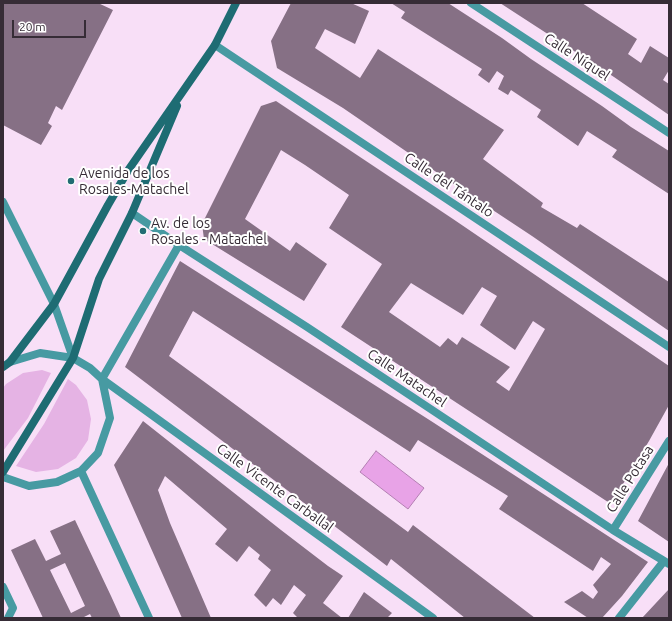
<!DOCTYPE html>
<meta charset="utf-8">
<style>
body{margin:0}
#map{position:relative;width:672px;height:621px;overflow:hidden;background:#f8dff7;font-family:Ubuntu,sans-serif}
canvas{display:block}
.frame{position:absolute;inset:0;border:4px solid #362c36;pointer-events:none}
.scale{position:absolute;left:12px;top:20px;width:74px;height:18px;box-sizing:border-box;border:2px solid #362c36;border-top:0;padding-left:5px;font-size:12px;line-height:14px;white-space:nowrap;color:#362c36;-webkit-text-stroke:3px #fff;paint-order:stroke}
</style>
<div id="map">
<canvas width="672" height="621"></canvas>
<div class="frame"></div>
<div class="scale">20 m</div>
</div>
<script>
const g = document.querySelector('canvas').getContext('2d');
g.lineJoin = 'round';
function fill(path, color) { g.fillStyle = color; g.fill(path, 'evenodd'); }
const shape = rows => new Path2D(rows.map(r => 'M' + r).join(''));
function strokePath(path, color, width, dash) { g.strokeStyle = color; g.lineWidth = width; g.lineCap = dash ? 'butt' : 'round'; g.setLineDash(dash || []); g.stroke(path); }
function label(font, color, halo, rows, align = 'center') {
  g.font = font + ' Ubuntu,sans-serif'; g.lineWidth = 4; g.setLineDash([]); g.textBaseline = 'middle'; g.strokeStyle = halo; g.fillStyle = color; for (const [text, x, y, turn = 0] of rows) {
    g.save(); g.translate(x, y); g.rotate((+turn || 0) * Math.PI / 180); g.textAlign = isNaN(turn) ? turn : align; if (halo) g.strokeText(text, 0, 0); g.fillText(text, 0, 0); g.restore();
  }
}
fill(shape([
 [42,370,51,373,28,418,3,451,3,388,6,384,23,373],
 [68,379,76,385,87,400,91,419,88,440,76,458,58,469,36,472,16,466,44,424]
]), '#e5b3e4');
const water = shape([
 [376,451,424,488,408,509,360,472,376,451]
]);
fill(water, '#e8a3e7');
strokePath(water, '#b37fb2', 1);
fill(shape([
 [3,3,98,3,113,10,62,110,56,106,48,123,52,126,41,145,3,125],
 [291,3,351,3,369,11,355,44,325,29,315,48,360,78,378,49,504,130,483,159,543,203,541,207,577,228,580,224,669,282,669,331,532,236,461,189,343,108,277,68,271,41],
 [391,3,448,3,502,38,531,59,602,106,631,127,669,151,669,194,612,157,617,150,587,131,578,146,537,117,541,110,511,90,508,95,498,89,504,76,497,71,489,83,478,75,482,69,401,18,405,12],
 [500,3,582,3,637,39,628,54,641,63,650,46,669,58,669,70,663,80,669,84,669,115,614,77],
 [276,101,453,219,669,366,669,405,649,441,611,504,341,327,382,264,329,228,349,195,305,165,281,150,245,219,290,251,296,242,327,264,304,301,204,239,202,224,261,106],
 [411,283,463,315,482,287,497,296,480,325,515,350,533,321,545,329,509,391,496,382,510,367,462,337,457,345,448,338,440,347,389,312],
 [180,261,431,421,648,562,622,596,602,618,588,618,564,602,582,591,593,599,598,592,593,585,611,564,601,557,593,571,499,509,508,496,418,440,410,452,193,311,169,356,225,397,408,532,413,525,535,618,465,618,391,559,387,566,125,367],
 [143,421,281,530,328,566,343,576,323,603,342,618,298,618,293,613,306,595,294,585,281,605,273,598,266,607,254,595,271,570,258,559,260,555,249,546,237,562,215,544,227,529,165,476,158,490,170,523,211,618,182,618,114,465],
 [669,463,669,542,638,521],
 [75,520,111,596,121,618,92,618,90,614,82,618,43,618,36,603,11,550,35,539,46,561,61,554,50,531],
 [65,563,85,606,71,613,50,570],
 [669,589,669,618,642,618],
 [364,592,392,613,387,618,348,618]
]), '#867085');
strokePath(shape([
 [471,3,669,133],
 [215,45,669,347],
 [3,202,54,304,73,358],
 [132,213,179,245,307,327,613,530,669,564],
 [10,362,40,353,73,358,90,368,102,379,433,618],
 [81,471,149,618],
 [3,477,29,486,57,482,81,471,98,453,110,418,102,379,179,245],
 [613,530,669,441],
 [3,587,13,608,8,618],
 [619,618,664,561]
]), '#479aa2', 8);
strokePath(shape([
 [3,367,10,362,54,304,108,205,129,169,215,45,236,3],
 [3,472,73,358,99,279,132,213,177,106]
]), '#1e6c73', 8);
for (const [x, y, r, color] of [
 [71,181,4,"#216c73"],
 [143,231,4,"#216c73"]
]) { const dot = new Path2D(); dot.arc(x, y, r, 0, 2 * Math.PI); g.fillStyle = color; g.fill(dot); strokePath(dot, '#fff', 1.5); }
label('14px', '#362c36', '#fff', [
 ["Calle Níquel",577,57,33],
 ["Calle del Tántalo",449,185,34],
 ["Calle Matachel",407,378,34],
 ["Calle Potasa",630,479,-58],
 ["Calle Vicente Carballal",275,488,36]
]);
label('14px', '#362c36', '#fff', [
 ["Avenida de los",79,173],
 ["Rosales-Matachel",79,189],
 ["Av. de los",151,223],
 ["Rosales - Matachel",151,239]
], 'left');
</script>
